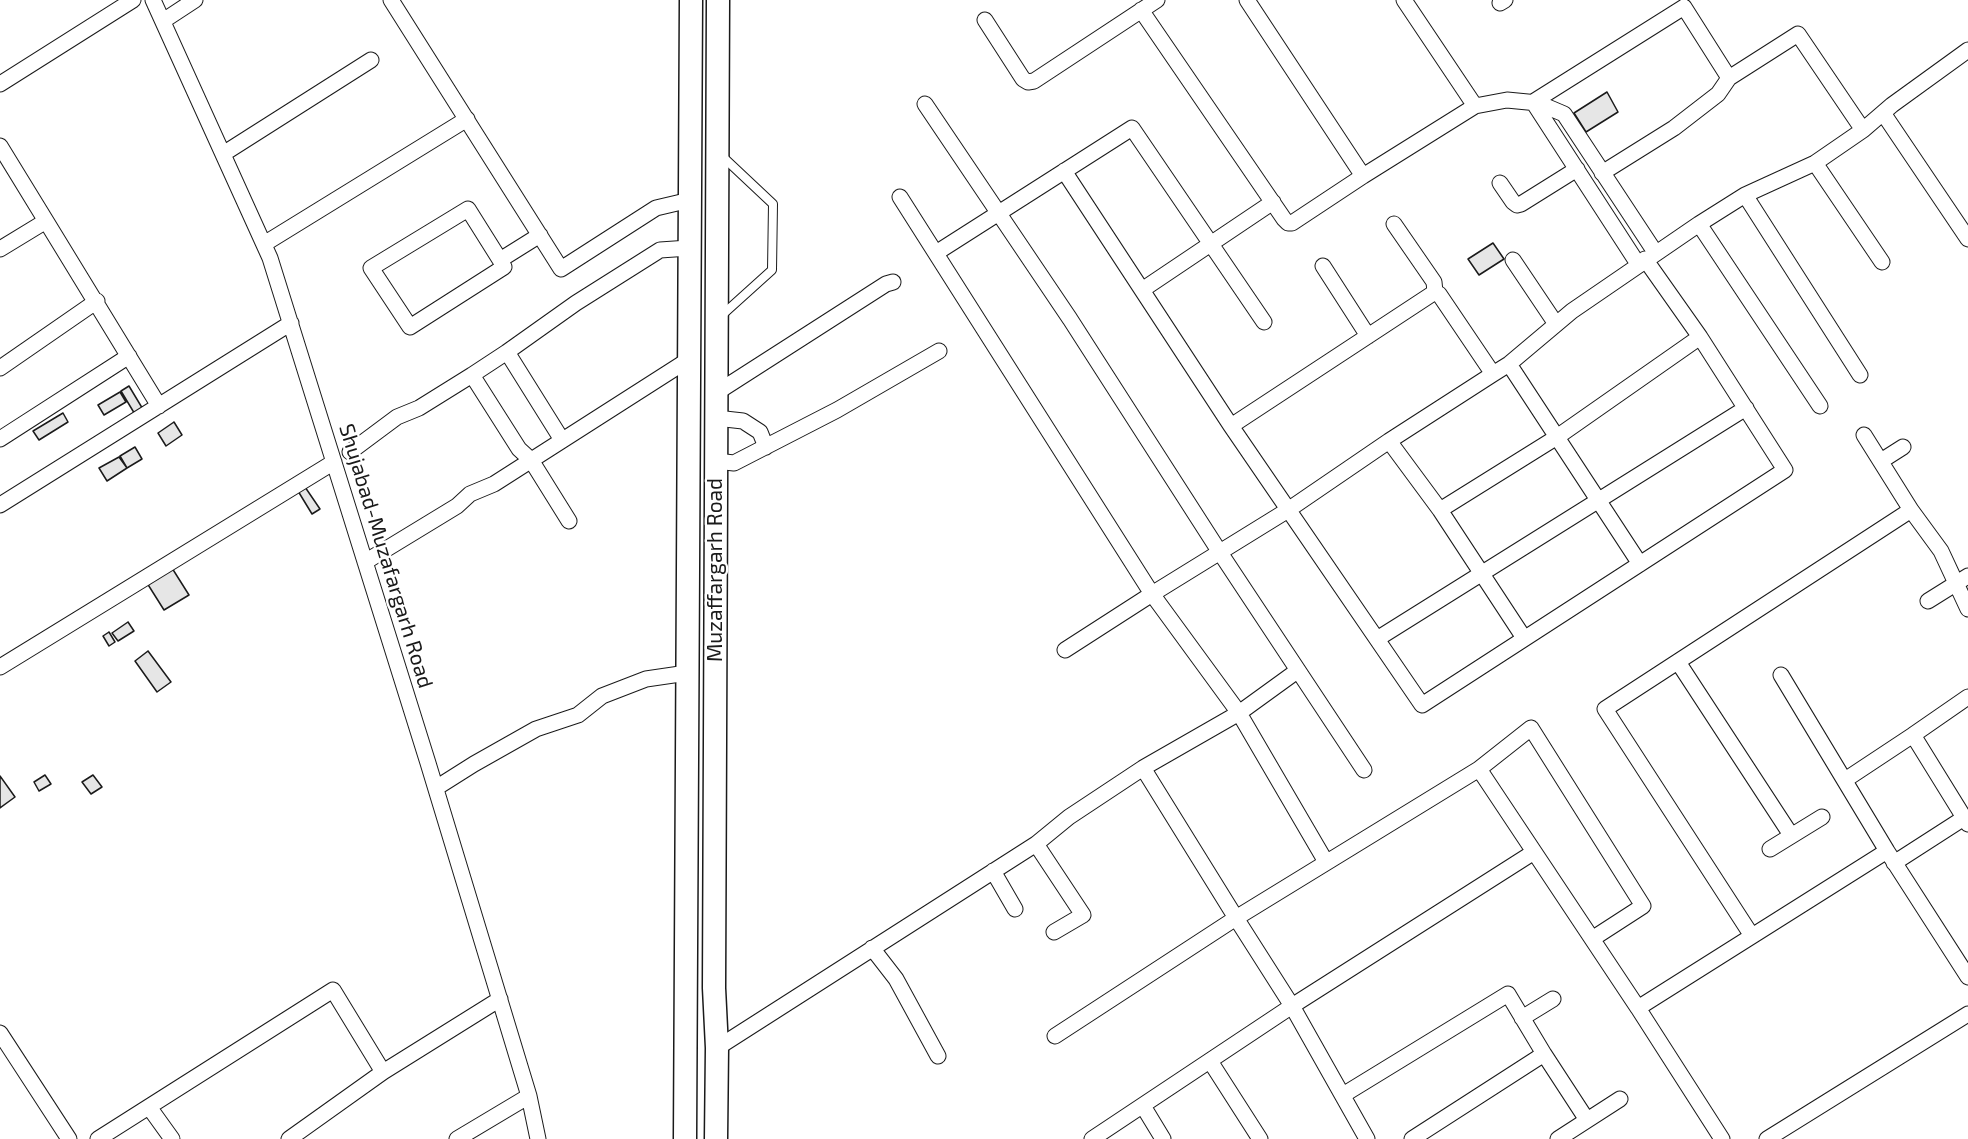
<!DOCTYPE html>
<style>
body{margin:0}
canvas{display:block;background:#fff}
</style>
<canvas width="1968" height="1139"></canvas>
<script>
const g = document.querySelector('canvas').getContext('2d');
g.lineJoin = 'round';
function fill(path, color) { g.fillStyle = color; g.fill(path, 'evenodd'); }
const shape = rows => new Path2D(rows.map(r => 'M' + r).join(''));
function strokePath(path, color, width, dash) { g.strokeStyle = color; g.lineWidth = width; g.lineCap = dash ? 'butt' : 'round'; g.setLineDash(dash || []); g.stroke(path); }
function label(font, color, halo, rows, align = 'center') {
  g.font = font + ' "Exo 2",sans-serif'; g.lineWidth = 4.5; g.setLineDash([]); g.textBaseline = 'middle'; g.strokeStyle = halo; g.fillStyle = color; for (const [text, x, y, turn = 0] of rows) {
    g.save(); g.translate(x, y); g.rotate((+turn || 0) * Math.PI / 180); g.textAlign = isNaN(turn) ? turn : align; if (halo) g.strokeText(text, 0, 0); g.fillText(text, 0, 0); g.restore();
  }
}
const building = shape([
 [1607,92,1618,112,1586,132,1574,113,1607,92],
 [1493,243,1504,259,1479,275,1468,259,1493,243],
 [129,386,144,411,136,416,121,391,129,386],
 [120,392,126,402,104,415,98,405,120,392],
 [63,413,68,422,39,440,33,431,63,413],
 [174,422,182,435,166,446,158,433,174,422],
 [135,447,142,459,127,468,120,456,135,447],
 [119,457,127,468,107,481,99,468,119,457],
 [305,487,320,509,312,514,298,491,305,487],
 [172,568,189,595,164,610,147,583,172,568],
 [128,622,134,631,118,641,112,633,128,622],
 [109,632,115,642,109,646,103,636,109,632],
 [148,651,171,682,157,692,135,661,148,651],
 [45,775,51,784,39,791,34,782,45,775],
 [93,775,102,787,91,794,82,782,93,775],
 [0,776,15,797,0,808,0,776]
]);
fill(building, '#e6e6e6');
strokePath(building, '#1a1a1a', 1.5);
const lane = shape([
 [721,316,772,270,773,204,723,157]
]);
const street = shape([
 [153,0,270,258,428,763,529,1096,538,1139],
 [391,0,561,269,656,208,690,200],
 [1247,0,1363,176,1475,106],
 [1404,0,1475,106,1507,100,1538,103,1564,114,1655,252],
 [1500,3,1505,0],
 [1141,10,1284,219,1288,223,1292,223,1363,176],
 [985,20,1023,79,1028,82,1034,81,1157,0],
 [163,21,195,0],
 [0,84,133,0],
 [925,104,1070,319,1219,551,1364,770],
 [1883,113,1968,239],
 [0,146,46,221,0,249],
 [223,154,371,60],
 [1815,163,1882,262],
 [1064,171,1231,426,1422,705,1785,470,1700,337,1645,259],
 [1602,173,1674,128,1718,94,1729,78,1798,34,1863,130],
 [1500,183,1513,202,1517,205,1521,204,1577,169],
 [1745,195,1860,375],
 [900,197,1152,594,1288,510,1389,441,1493,374,1509,364,1572,311,1699,224,1745,195,1815,163,1863,130,1892,105,1968,50],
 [46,221,159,406],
 [1394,224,1434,282,1435,292],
 [1699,224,1820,406],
 [264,244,467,119],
 [936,253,1132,128,1264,322],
 [500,260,468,209,371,268,410,327,504,267,500,260,540,235],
 [1513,260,1556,324],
 [1638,264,1533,102,1684,7,1729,78],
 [1323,266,1368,336],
 [1142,290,1273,202],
 [507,352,576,303,660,250,689,248],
 [1509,364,1640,564],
 [0,368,97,301],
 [472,375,507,352,562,440],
 [716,393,886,284,893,282],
 [716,418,743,421,760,432,766,447],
 [1231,426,1435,292,1439,294,1493,374],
 [1864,435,1911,510],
 [0,439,129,356],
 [1389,441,1440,510,1524,638],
 [350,452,397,417,419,408,472,375,519,449,531,460,569,521],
 [716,461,734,463,837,410,939,351],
 [1881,461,1903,447],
 [0,505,291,323],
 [1440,510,1557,437,1700,337],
 [365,562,457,506,470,494,494,484,688,360],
 [1928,601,1968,576],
 [1377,639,1746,408],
 [1065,650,1152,594,1239,713,1326,862],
 [1678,662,1791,835],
 [0,667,334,462],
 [1781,675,1887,851,1968,977],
 [1968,697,1913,735,1968,824],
 [1479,769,1531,728,1643,906,1592,939],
 [1845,780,1913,735],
 [436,788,474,764,536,729,578,715,602,696,646,679,687,673],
 [1036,844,1083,915,1054,932],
 [1770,849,1822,817],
 [1534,852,1292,1006,1236,918,1479,769,1638,1008,1887,851],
 [1894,863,1964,818],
 [993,871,1015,909],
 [1752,936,1605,709,1911,510,1941,551,1968,609],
 [872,948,896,979,938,1056],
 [1638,1008,1722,1139],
 [1522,1018,1553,999],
 [0,1033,69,1139],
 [1055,1036,1236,918,1143,768,1239,713,1297,671],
 [717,1048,1036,844,1069,817,1143,768],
 [1210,1061,1260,1139],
 [1343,1095,1508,994,1544,1054],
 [1143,1106,1163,1139],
 [149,1107,172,1139],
 [98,1139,333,990,383,1072,500,999],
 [289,1139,383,1072],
 [457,1139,529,1096],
 [1092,1139,1292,1006,1367,1139],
 [1412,1139,1544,1054,1587,1120],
 [1558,1139,1620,1099],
 [1767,1139,1968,1014]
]);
const primary = shape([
 [685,1139,691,0],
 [716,1139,717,1048,714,988,718,0]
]);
strokePath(lane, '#1a1a1a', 10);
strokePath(street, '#1a1a1a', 17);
strokePath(primary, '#1a1a1a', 25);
strokePath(lane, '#fff', 8);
strokePath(street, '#fff', 15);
strokePath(primary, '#fff', 22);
label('21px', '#1a1a1a', '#fff', [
 ["Shujabad-Muzafargarh Road",386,556,73],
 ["Muzaffargarh Road",715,570,-90]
]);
</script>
